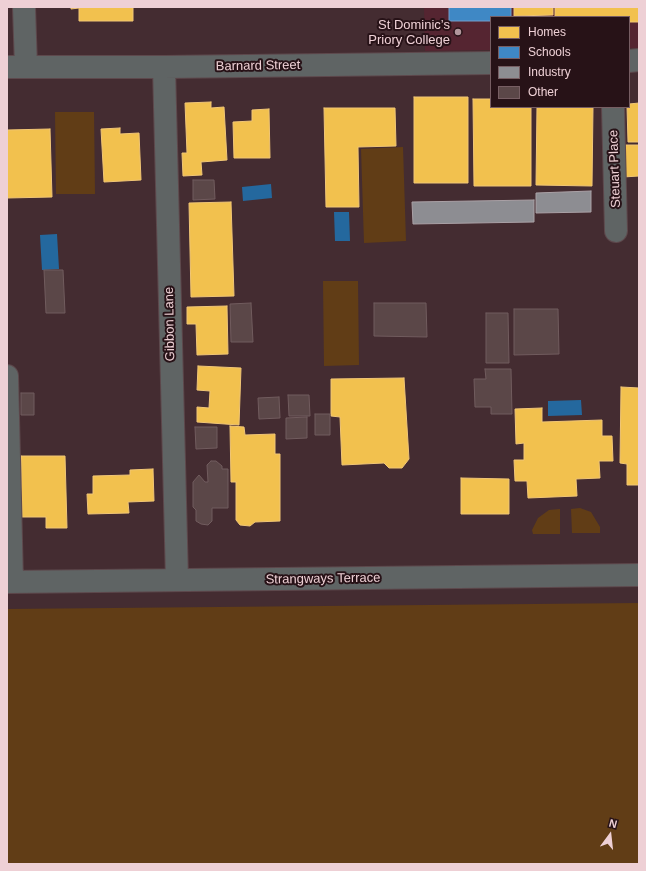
<!DOCTYPE html>
<meta charset="utf-8">
<style>
body{margin:0}
#map{position:relative;width:646px;height:871px;overflow:hidden;background:#442c31;font-family:Arial,sans-serif}
canvas{display:block}
.frame{position:absolute;inset:0;border:8px solid #eed0d5;pointer-events:none}
.legend{position:absolute;left:490px;top:16px;width:140px;height:92px;box-sizing:border-box;background:#271217;border:1px solid #775e63;margin:0;padding:5px 7px;list-style:none;font-size:12px;color:#eed0d5}
.legend li{display:flex;align-items:center;gap:8px;height:20px}
.legend b{width:20px;border:1px solid #775e63}
.north{position:absolute;left:590px;top:815px;width:40px;height:40px;-webkit-text-stroke:3px #271217;paint-order:stroke;rotate:15deg;font-size:11px;font-weight:700;line-height:16px;text-align:center;color:#eed0d5}
.north::after{content:'';display:block;margin:auto;width:14px;height:18px;background:#eed0d5;clip-path:polygon(50% 0,100% 100%,50% 72%,0 100%)}
</style>
<div id="map">
<canvas width="646" height="871"></canvas>
<div class="frame"></div>
<ul class="legend">
<li><b style="height:11px;background:#f2c14e"></b>Homes</li>
<li><b style="height:11px;background:#3f88c5"></b>Schools</li>
<li><b style="height:11px;background:#8d8d92"></b>Industry</li>
<li><b style="height:11px;background:#5b4748"></b>Other</li>
</ul>
<div class="north">N</div>
</div>
<script>
const g = document.querySelector('canvas').getContext('2d');
g.lineJoin = 'round';
function fill(path, color) { g.fillStyle = color; g.fill(path, 'evenodd'); }
const shape = rows => new Path2D(rows.map(r => 'M' + r).join(''));
function strokePath(path, color, width, dash) { g.strokeStyle = color; g.lineWidth = width; g.lineCap = dash ? 'butt' : 'round'; g.setLineDash(dash || []); g.stroke(path); }
function label(font, color, halo, rows, align = 'center') {
  g.font = font + ' Arial,sans-serif'; g.lineWidth = 4; g.setLineDash([]); g.textBaseline = 'middle'; g.strokeStyle = halo; g.fillStyle = color; for (const [text, x, y, turn = 0] of rows) {
    g.save(); g.translate(x, y); g.rotate((+turn || 0) * Math.PI / 180); g.textAlign = isNaN(turn) ? turn : align; if (halo) g.strokeText(text, 0, 0); g.fillText(text, 0, 0); g.restore();
  }
}
fill(shape([
 [424,7,639,7,639,48,629,48,629,17,491,17,491,50,425,51]
]), '#552531');
fill(shape([
 [55,112,94,112,95,194,56,194],
 [403,147,406,241,364,243,361,149],
 [323,281,358,281,359,365,324,366],
 [580,508,591,512,600,527,600,533,572,533,571,509],
 [560,509,560,534,533,534,532,530,538,518,549,510],
 [639,603,639,864,7,864,7,609]
]), '#613d16');
fill(shape([
 [271,184,272,198,243,201,242,187],
 [334,212,349,212,350,241,335,241],
 [57,234,59,269,42,270,40,235],
 [581,400,582,415,548,416,548,401]
]), '#24689e');
const homes = shape([
 [71,7,133,7,133,21,79,21,79,8,71,9,71,7],
 [514,7,553,7,553,15,514,16,514,7],
 [555,7,639,7,639,22,629,22,629,17,555,17,555,7],
 [414,97,468,97,468,183,414,183,414,97],
 [473,99,491,99,491,107,531,107,531,186,474,186,473,99],
 [211,102,211,108,224,107,227,160,201,162,202,175,183,176,182,153,187,153,185,103,211,102],
 [639,103,639,142,628,142,627,107,629,107,629,104,639,103],
 [537,107,593,107,592,186,536,185,537,107],
 [324,108,395,108,396,146,358,147,359,207,326,207,324,108],
 [269,109,270,158,234,158,233,122,252,121,252,110,269,109],
 [120,128,120,134,139,133,141,180,104,182,101,129,120,128],
 [50,129,52,197,7,198,7,130,50,129],
 [623,145,639,145,639,176,623,177,623,145],
 [231,202,234,296,191,297,189,203,231,202],
 [227,306,228,354,197,355,196,324,187,324,187,307,227,306],
 [198,366,241,368,239,425,197,422,197,407,209,408,210,391,197,390,198,366],
 [404,378,409,459,402,468,389,468,384,463,342,465,340,417,331,416,331,379,404,378],
 [621,387,639,388,639,485,627,485,627,464,620,463,621,387],
 [542,408,542,422,602,420,602,436,612,436,613,461,599,461,600,478,576,479,577,496,528,498,527,481,515,481,514,460,524,460,524,443,516,444,515,409,542,408],
 [230,426,244,427,245,435,275,434,275,454,280,454,280,521,255,522,250,526,240,525,236,520,236,482,231,482,230,426],
 [21,456,65,456,67,528,46,528,46,517,22,517,21,456],
 [153,469,154,501,128,502,129,513,88,514,87,494,93,494,93,476,130,475,130,470,153,469],
 [461,478,509,479,509,514,461,514,461,478]
]);
fill(homes, '#f2c14e');
strokePath(homes, '#f1c676', 1);
const schools = shape([
 [449,7,511,7,511,17,491,17,491,21,449,21,449,7]
]);
fill(schools, '#3f88c5');
strokePath(schools, '#749eca', 1);
const industry = shape([
 [591,191,591,212,536,213,536,193,591,191],
 [534,200,534,222,413,224,412,202,534,200]
]);
fill(industry, '#8d8d92');
strokePath(industry, '#aaa1a6', 1);
const building = shape([
 [193,180,214,180,215,199,193,200,193,180],
 [44,270,63,270,65,313,46,313,44,270],
 [251,303,253,342,231,342,230,304,251,303],
 [374,303,426,303,427,337,374,336,374,303],
 [514,309,558,309,559,354,514,355,514,309],
 [486,313,508,313,509,363,486,363,486,313],
 [485,369,511,369,512,414,491,414,491,407,475,407,474,379,486,379,485,369],
 [21,393,34,393,34,415,21,415,21,393],
 [288,395,309,395,310,416,289,416,288,395],
 [279,397,280,418,259,419,258,398,279,397],
 [315,414,330,414,330,435,315,435,315,414],
 [307,417,307,438,286,439,286,418,307,417],
 [195,427,217,427,217,448,196,449,195,427],
 [211,461,216,461,222,466,222,469,228,469,228,508,212,508,212,521,208,525,201,524,196,521,196,510,193,507,193,482,199,475,205,482,208,482,207,465,211,461]
]);
fill(building, '#5b4748');
strokePath(building, '#715c5e', 1);
const minor = shape([
 [629,61,639,60],
 [7,67,26,67,24,7],
 [26,67,164,67,491,63],
 [164,67,177,580],
 [613,107,616,231],
 [7,376,12,582],
 [7,582,639,575]
]);
strokePath(minor, '#5d484c', 24);
strokePath(minor, '#5f6464', 22);
for (const [x, y, r, color] of [
 [458,32,4,"#b2979c"]
]) { const dot = new Path2D(); dot.arc(x, y, r, 0, 2 * Math.PI); g.fillStyle = color; g.fill(dot); strokePath(dot, '#271217', 1.5); }
label('13px', '#eed0d5', '#271217', [
 ["St Dominic’s",450,25],
 ["Priory College",450,40]
], 'right');
label('13px', '#eed0d5', '#271217', [
 ["Barnard Street",258,66,-1],
 ["Steuart Place",615,169,-92],
 ["Gibbon Lane",170,324,-91],
 ["Strangways Terrace",323,579,-1]
]);
</script>
